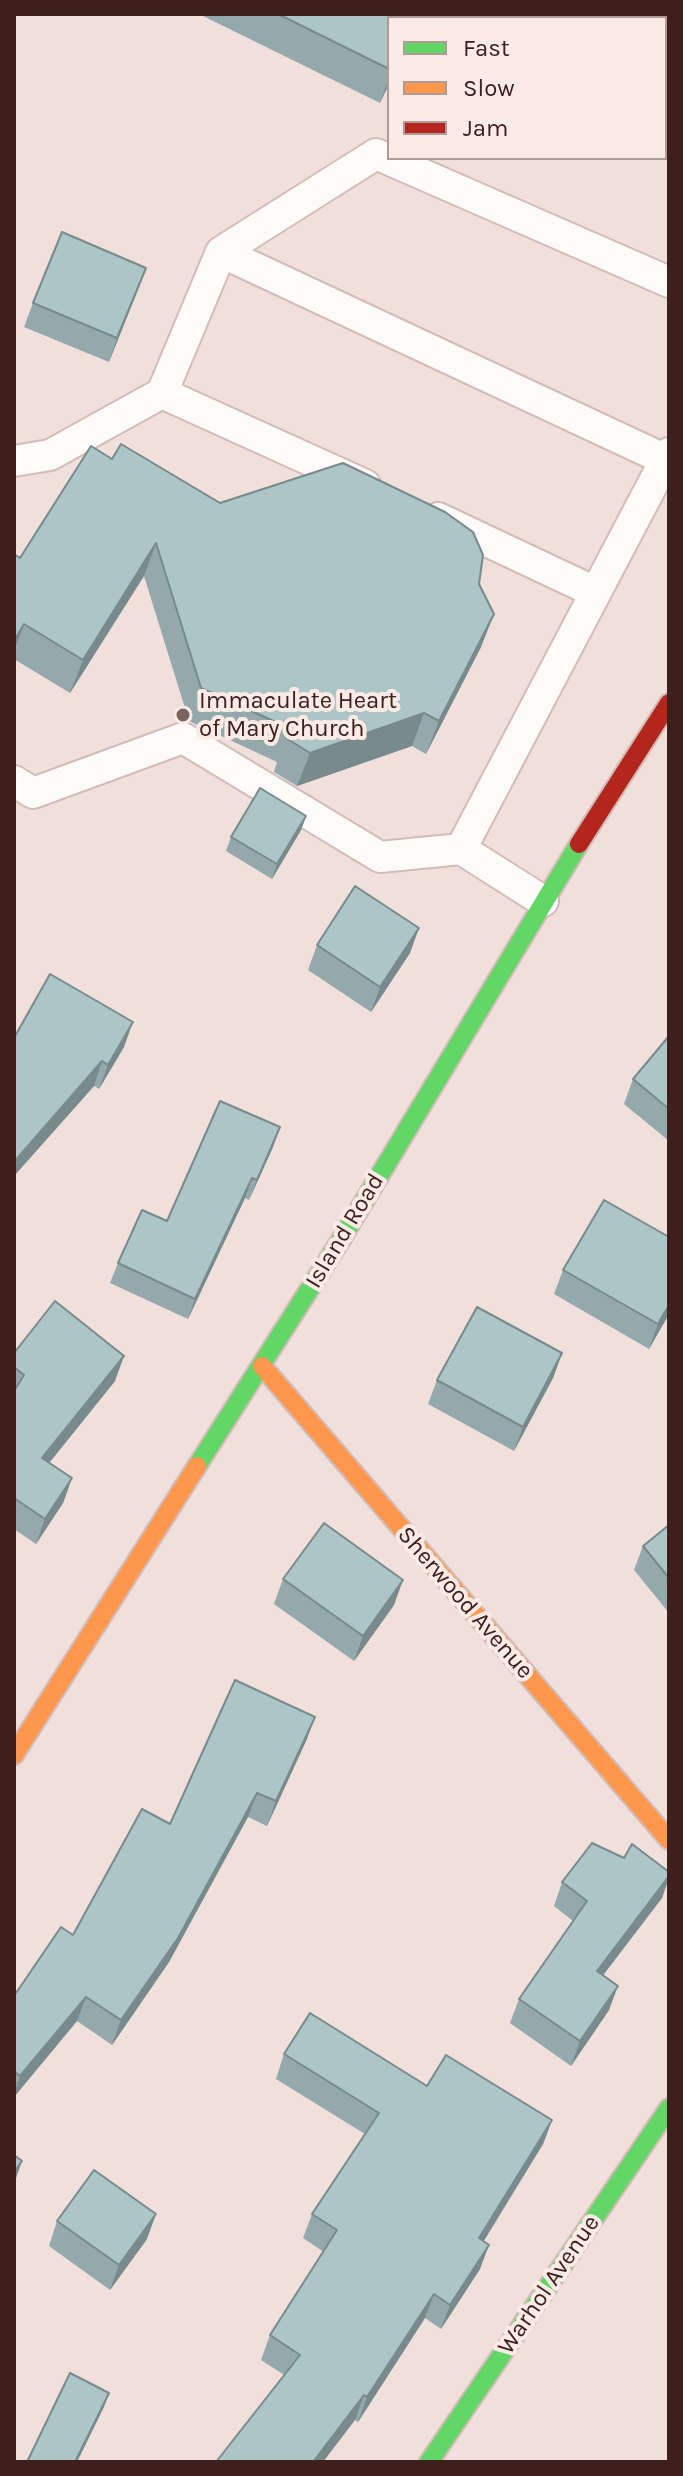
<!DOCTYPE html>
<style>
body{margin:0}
#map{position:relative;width:683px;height:2476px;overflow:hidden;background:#f1dfdb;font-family:Karla,sans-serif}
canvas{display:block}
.frame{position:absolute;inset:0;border:16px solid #3d201b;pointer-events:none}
.legend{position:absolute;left:387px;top:16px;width:280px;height:144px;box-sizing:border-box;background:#fbebe7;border:2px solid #af9a95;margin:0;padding:10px 14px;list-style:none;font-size:24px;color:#3d201b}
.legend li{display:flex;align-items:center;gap:16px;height:40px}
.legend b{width:40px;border:2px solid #af9a95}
</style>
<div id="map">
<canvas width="683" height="2476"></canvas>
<div class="frame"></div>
<ul class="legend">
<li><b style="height:10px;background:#63d668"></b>Fast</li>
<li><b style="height:10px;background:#ff974d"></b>Slow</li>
<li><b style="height:10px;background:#b3261e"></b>Jam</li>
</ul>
</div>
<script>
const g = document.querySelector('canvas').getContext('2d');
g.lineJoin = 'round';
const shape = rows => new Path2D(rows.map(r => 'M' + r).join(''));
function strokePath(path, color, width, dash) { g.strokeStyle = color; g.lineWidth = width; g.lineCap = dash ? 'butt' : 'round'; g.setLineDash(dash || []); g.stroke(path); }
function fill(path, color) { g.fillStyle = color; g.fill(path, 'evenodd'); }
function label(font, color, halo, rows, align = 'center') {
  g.font = font + ' Karla,sans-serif'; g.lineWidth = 8; g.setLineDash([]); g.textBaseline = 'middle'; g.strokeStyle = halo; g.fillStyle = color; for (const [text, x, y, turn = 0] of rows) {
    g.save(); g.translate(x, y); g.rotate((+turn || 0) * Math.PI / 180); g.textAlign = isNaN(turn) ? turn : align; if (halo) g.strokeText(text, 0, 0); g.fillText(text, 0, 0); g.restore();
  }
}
const lane = shape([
 [221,252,666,460],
 [162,393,365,485],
 [14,461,50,455,162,393,221,252,376,154,669,282],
 [438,518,595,592],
 [14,781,33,793,183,738,380,857,461,849,543,901],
 [461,849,669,453]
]);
const fast = shape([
 [197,1466,342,1238,579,844],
 [429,2462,669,2108]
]);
const slow = shape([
 [262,1366,669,1840],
 [14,1755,197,1466]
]);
const jam = shape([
 [579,844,669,703]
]);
strokePath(lane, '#d3bcb7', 34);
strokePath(fast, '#d3bcb7', 22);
strokePath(slow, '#d3bcb7', 22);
strokePath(jam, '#d3bcb7', 22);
strokePath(lane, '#fdfafa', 30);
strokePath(fast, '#63d668', 18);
strokePath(slow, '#ff974d', 18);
strokePath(jam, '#b3261e', 18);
fill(shape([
 [201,14,669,14,669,144,665,142,665,18,389,18,389,84,380,103,201,15],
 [146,268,109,362,24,327,33,303],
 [112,459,220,503,479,584,481,647,426,754,412,746,297,786,274,772,277,762,189,721,144,576,70,693,14,659,14,554,20,558],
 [306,816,301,830,272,879,226,851,231,837],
 [317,945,410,953,371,1012,308,970],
 [669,1036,669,1141,624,1104,633,1079],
 [14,1038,124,1047,99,1089,94,1086,14,1176],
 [273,1147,249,1200,245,1198,188,1319,110,1283,118,1263,167,1221],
 [669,1237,669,1314,649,1349,554,1294,563,1270],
 [14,1353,115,1381,49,1463,72,1478,63,1503,36,1544,14,1529],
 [562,1353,553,1378,514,1451,428,1404,437,1380],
 [669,1525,669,1613,634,1570,643,1546],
 [283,1579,394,1605,354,1661,274,1604],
 [315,1717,306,1741,267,1826,248,1817,169,1962,112,2045,77,2021,14,2097,14,1996,73,1935,170,1824],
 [624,1858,669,1872,669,1879,662,1898,603,1975,609,2010,571,2066,510,2023,519,1999,573,1921,554,1906,562,1882],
 [284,2054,427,2086,552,2120,543,2144,484,2241,480,2269,441,2329,425,2318,358,2422,261,2360,270,2335,324,2252,303,2238,312,2214,365,2134,276,2079],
 [57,2221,147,2239,110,2290,49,2246]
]), '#94a9ab');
fill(shape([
 [389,78,389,84,380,103],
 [146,268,137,292,109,362,117,338],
 [156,543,144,576,70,693,83,660],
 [494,614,481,647,426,754,439,721],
 [24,624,14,651,14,641],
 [424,713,412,746,297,786,310,753],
 [306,816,301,830,272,879,277,864],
 [419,928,410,953,371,1012,380,987],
 [133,1022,124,1047,99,1089,108,1065],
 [102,1061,94,1086,14,1176,14,1162],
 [280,1127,273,1147,249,1200,257,1180],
 [252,1178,245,1198,188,1319,195,1299],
 [669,1305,669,1314,649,1349,658,1324],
 [562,1353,553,1378,514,1451,523,1427],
 [124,1356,115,1381,33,1483,42,1458],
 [72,1478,63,1503,36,1544,45,1519],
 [403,1580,394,1605,354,1661,363,1636],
 [315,1717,306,1741,267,1826,276,1801],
 [257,1793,248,1817,169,1962,112,2045,121,2020],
 [669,1876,662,1898,588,1995,597,1971],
 [618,1986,609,2010,571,2066,580,2041],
 [86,1997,77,2021,14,2097,14,2093,20,2076],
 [552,2120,543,2144,470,2263,479,2238],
 [22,2161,14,2184,14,2172],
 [156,2214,147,2239,110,2290,119,2265],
 [489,2245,480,2269,441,2329,450,2305],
 [434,2294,425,2318,358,2422,367,2397],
 [109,2393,104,2407,77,2462,75,2462],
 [364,2395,355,2420,323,2462,313,2462]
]), '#788a8b');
const building = shape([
 [278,14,419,14,417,18,389,18,389,69,278,14],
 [484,14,669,14,669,105,665,103,665,18,492,18,484,14],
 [62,232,146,268,117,338,33,303,62,232],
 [121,444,220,503,343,463,445,512,473,532,483,555,479,584,494,614,439,721,424,713,310,753,286,738,291,729,201,688,156,543,83,660,24,624,14,641,14,554,20,558,91,446,112,459,121,444],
 [260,788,306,816,277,864,231,837,260,788],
 [355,886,419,928,380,987,317,945,355,886],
 [50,974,133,1022,108,1065,102,1061,14,1162,14,1038,50,974],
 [669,1036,669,1109,633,1079,669,1036],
 [220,1101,280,1127,257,1180,252,1178,195,1299,118,1263,142,1210,167,1221,220,1101],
 [604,1200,669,1237,669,1305,658,1324,563,1270,604,1200],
 [55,1301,124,1356,42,1458,72,1478,45,1519,14,1498,14,1391,24,1375,14,1367,14,1353,55,1301],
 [477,1307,562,1353,523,1427,437,1380,477,1307],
 [324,1523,403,1580,363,1636,283,1579,324,1523],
 [669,1525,669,1578,643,1546,669,1525],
 [235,1680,315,1717,276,1801,257,1793,178,1938,121,2020,86,1997,20,2076,14,2071,14,1996,61,1927,73,1935,142,1809,170,1824,235,1680],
 [592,1843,624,1858,632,1844,669,1872,669,1876,597,1971,618,1986,580,2041,519,1999,587,1901,562,1882,592,1843],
 [310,2013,427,2086,446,2055,552,2120,479,2238,489,2245,450,2305,434,2294,367,2397,364,2395,313,2462,216,2462,300,2355,270,2335,337,2230,312,2214,379,2113,284,2054,310,2013],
 [14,2155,22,2161,14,2172,14,2155],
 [94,2170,156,2214,119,2265,57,2221,94,2170],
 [70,2373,109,2393,75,2462,27,2462,70,2373]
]);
fill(building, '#acc5c7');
strokePath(building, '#788a8b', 2);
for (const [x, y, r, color] of [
 [183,715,8,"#7c635e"]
]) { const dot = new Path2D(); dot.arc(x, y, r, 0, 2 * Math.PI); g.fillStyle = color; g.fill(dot); strokePath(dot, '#fbebe7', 3); }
label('24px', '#3d201b', '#fbebe7', [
 ["Immaculate Heart",199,701],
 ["of Mary Church",199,729]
], 'left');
label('24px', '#3d201b', '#fbebe7', [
 ["Island Road",345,1231,-59],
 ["Sherwood Avenue",465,1603,49],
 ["Warhol Avenue",549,2285,-56]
]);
</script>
